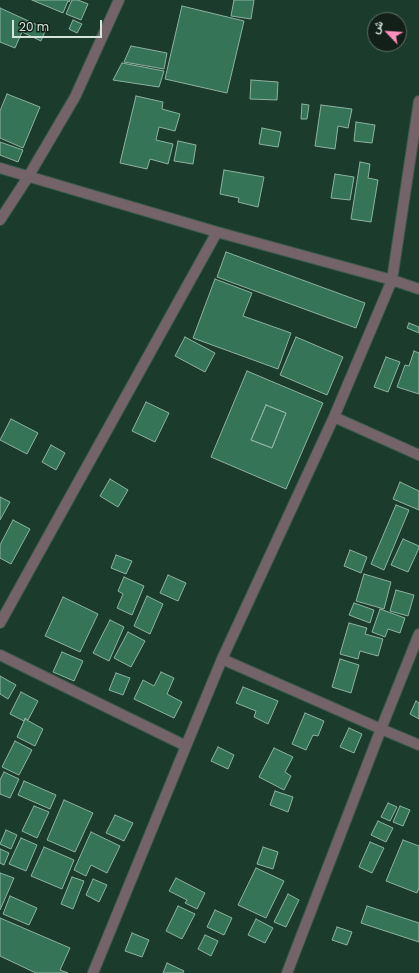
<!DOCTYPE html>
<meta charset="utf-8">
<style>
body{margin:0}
#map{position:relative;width:419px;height:973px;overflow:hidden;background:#1b3c2d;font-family:Poppins,Vazirmatn,sans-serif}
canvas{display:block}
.north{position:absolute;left:367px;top:12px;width:40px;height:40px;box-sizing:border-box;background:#122019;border:1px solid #5f6f67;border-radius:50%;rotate:295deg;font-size:11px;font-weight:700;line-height:16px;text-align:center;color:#d3e5dc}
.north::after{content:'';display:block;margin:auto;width:14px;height:18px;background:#fe8ebc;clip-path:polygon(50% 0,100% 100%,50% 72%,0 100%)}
.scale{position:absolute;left:12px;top:20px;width:90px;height:18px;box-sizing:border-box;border:2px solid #d3e5dc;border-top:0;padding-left:5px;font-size:12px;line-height:14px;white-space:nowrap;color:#d3e5dc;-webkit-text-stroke:3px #122019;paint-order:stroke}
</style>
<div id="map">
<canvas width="419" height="973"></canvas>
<div class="north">ش</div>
<div class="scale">20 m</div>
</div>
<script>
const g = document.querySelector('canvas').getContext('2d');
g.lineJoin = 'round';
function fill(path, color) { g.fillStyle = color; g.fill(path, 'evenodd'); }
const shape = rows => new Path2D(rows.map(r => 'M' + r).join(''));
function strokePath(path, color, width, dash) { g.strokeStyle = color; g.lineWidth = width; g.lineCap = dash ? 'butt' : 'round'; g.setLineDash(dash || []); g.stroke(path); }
const building = shape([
 [32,0,70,0,69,2,68,1,63,13,32,0],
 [72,0,78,0,88,4,81,20,66,14,72,0],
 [234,0,254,0,251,19,231,16,234,0],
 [182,6,244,21,227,93,165,79,182,6],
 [0,8,46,29,41,41,22,32,15,48,0,42,0,8],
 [73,20,82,24,77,33,69,29,73,20],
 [131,46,167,53,164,69,124,62,131,46],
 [122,63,164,71,159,87,113,80,122,63],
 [251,80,278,82,277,100,250,99,251,80],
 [7,94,40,107,23,148,0,138,0,111,7,94],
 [136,96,163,102,162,109,180,114,175,131,159,127,156,140,173,144,168,164,150,159,147,169,120,163,136,96],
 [302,104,309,105,307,119,301,119,302,104],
 [321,105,352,109,348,128,338,126,335,149,315,146,321,105],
 [356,122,375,125,372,143,354,141,356,122],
 [262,128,281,132,278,147,259,144,262,128],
 [178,141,196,145,193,164,174,161,178,141],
 [0,142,23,150,18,162,0,155,0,142],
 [360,162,370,164,368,178,378,180,371,222,351,219,360,162],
 [224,170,264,177,258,207,238,202,239,198,220,194,224,170],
 [335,174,354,177,350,200,331,198,335,174],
 [226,252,365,303,356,328,217,277,226,252],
 [215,279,252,293,243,316,291,333,278,369,193,338,215,279],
 [409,323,419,327,419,333,407,328,409,323],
 [185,337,215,353,205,372,175,356,185,337],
 [296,337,343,357,327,395,280,375,296,337],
 [414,351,419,353,419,394,397,387,405,365,409,366,414,351],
 [386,357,400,362,388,392,374,387,386,357],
 [247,371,323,403,286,489,211,457,247,371],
 [266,405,286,413,272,448,251,440,266,405],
 [146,402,169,413,155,442,132,431,146,402],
 [266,405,286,413,272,448,251,440,266,405],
 [11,419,38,433,27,454,0,440,11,419],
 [51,445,65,453,56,470,42,462,51,445],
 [110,479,128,490,118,507,100,496,110,479],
 [400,482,419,491,419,510,393,499,400,482],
 [0,497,10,502,0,520,0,497],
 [396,505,409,510,384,570,371,564,396,505],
 [13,520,30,529,11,564,0,558,0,545,13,520],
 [403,539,419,546,419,548,408,572,391,565,403,539],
 [350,550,367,557,361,573,344,566,350,550],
 [116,555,132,561,126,574,111,568,116,555],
 [364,574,391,582,384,609,356,601,364,574],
 [168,575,186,583,178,601,160,593,168,575],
 [124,577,144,586,132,615,117,608,123,594,118,591,124,577],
 [396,590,414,595,408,616,390,611,396,590],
 [147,596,163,604,150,634,134,626,147,596],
 [63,597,98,614,80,652,45,636,63,597],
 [354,603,374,610,370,623,349,615,354,603],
 [380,609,405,618,400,633,388,629,385,637,372,632,380,609],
 [110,620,124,627,109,661,93,653,110,620],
 [349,623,367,628,365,634,383,639,378,656,360,651,358,659,340,654,349,623],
 [128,632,145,641,131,667,114,658,128,632],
 [62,652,83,661,74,681,53,672,62,652],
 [340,659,359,665,351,693,332,687,340,659],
 [161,672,174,678,167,694,182,702,174,718,134,699,143,680,154,686,161,672],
 [116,673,130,678,123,695,109,690,116,673],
 [0,676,16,685,8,699,0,694,0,676],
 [243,687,278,701,268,724,254,717,256,711,236,703,243,687],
 [21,692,38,701,28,720,25,718,24,721,10,714,21,692],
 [416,701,419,703,419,719,410,714,416,701],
 [305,713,324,721,318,736,313,735,306,750,292,744,305,713],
 [25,719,43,729,35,746,17,737,25,719],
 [349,728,362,734,354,753,340,747,349,728],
 [15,741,32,750,19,775,2,767,15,741],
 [218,747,234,755,228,769,211,761,218,747],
 [274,748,293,757,285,772,291,776,284,790,259,777,274,748],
 [4,772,19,779,10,798,0,794,0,780,4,772],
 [24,781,56,795,50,809,18,795,24,781],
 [275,791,293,797,288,812,270,805,275,791],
 [64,800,93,813,75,852,47,840,64,800],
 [388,803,397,807,390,821,381,817,388,803],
 [34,806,49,812,37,838,22,831,34,806],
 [400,806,410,810,403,826,393,822,400,806],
 [115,815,133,823,124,841,106,833,115,815],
 [378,821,393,828,386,842,371,835,378,821],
 [6,830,17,835,11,849,0,844,6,830],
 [91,832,120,846,107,873,91,865,86,876,74,870,91,832],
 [21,838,37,845,26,871,9,864,21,838],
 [403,840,419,846,419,888,417,893,386,881,403,840],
 [370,842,384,848,372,873,359,867,370,842],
 [44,847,74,860,62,889,31,876,44,847],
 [263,847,278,852,273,869,257,864,263,847],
 [0,849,9,853,4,865,0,863,0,849],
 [256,868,284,881,266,918,238,905,256,868],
 [0,873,14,878,0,910,0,873],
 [72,877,84,881,73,909,61,904,72,877],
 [176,878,205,893,197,909,185,903,187,900,169,891,176,878],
 [93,879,107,885,99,902,86,895,93,879],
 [288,894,299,900,286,927,274,922,288,894],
 [10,896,37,908,29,925,3,914,10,896],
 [178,906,195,914,182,939,166,931,178,906],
 [367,906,419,923,419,942,361,923,367,906],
 [215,910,232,918,224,935,207,927,215,910],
 [0,918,70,948,60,970,68,973,36,973,0,956,0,918],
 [256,919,273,928,265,943,248,935,256,919],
 [337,927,352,932,347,945,332,940,337,927],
 [132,933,149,940,142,957,125,951,132,933],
 [205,935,218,941,211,956,198,949,205,935],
 [167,963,184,971,183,973,163,973,167,963]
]);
fill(building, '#367458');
strokePath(building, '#8eb2a0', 1);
const minor = shape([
 [0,168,217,232,392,280,419,289],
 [0,220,28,177,75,97,119,0],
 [334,417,419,455],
 [0,623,217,232],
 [0,655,186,746],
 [222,659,381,729,419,745],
 [93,973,186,746,222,659,334,417,392,280,419,101],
 [287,973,381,729,419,634]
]);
strokePath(minor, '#3c5a4c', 12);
strokePath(minor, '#74646a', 10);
</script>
